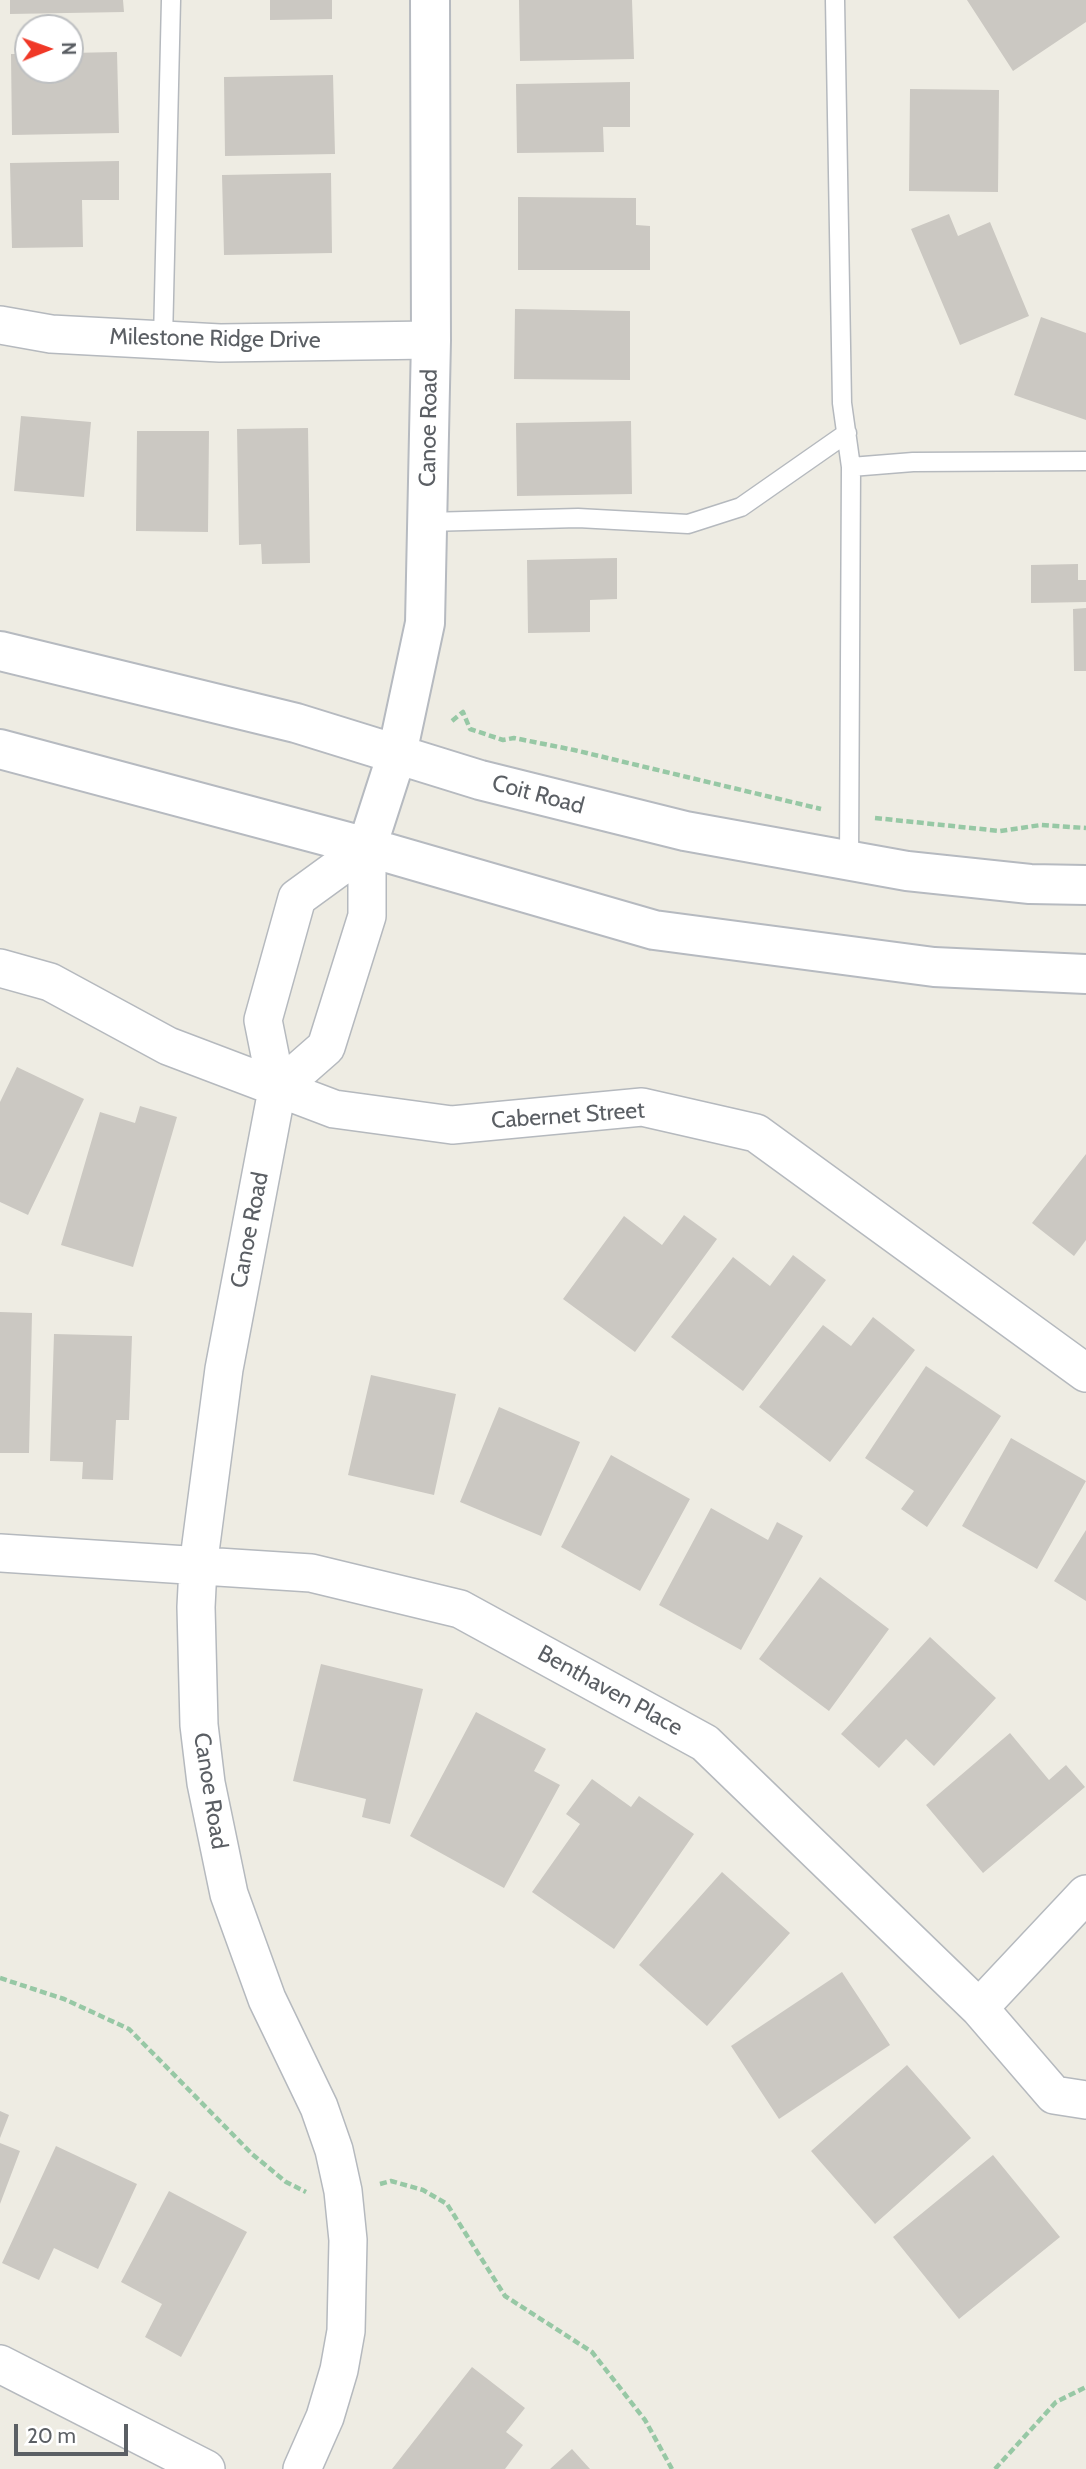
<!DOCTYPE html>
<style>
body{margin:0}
#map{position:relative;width:1086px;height:2469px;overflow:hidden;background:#eeece3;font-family:Cabin,sans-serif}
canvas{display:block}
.north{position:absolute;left:14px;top:14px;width:70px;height:70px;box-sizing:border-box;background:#fff;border:2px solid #bdbfc1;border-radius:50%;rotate:89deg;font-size:19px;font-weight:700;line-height:28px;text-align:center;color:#5b5f64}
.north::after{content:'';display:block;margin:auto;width:24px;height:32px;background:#f03827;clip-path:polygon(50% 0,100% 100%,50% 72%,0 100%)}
.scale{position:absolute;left:14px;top:2424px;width:114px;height:32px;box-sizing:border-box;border:4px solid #5b5f64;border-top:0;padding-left:9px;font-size:21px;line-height:24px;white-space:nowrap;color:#5b5f64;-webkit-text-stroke:5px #fff;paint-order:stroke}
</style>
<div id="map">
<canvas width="1086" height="2469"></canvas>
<div class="north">N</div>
<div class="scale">20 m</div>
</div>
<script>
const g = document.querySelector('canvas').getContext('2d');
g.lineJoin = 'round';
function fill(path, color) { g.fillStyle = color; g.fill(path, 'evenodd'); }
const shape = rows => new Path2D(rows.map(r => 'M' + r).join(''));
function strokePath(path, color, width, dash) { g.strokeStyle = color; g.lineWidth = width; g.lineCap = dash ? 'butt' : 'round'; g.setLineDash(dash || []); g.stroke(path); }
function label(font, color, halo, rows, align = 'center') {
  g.font = font + ' Cabin,sans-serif'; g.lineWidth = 5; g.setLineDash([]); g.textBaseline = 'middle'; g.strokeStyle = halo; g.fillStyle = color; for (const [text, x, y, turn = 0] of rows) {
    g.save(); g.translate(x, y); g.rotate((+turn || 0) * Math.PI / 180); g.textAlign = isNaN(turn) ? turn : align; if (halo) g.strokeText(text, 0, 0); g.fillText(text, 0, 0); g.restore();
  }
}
fill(shape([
 [10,0,123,0,124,12,10,14],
 [270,0,332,0,332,19,270,20],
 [519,0,632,0,634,59,520,61],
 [967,0,1086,0,1086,22,1013,71],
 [117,52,119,133,12,135,11,54,28,54,28,70,70,70,70,53],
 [333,75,335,154,225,156,224,77],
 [630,82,630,127,603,127,604,152,517,153,516,84],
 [910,89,999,90,998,192,909,191],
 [119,161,119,200,82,200,83,247,12,248,10,163],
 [331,173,332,253,224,255,222,175],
 [518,197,636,198,636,225,650,226,650,270,518,270],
 [949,214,958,236,990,222,1029,316,960,345,911,229],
 [515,309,630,311,630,380,514,379],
 [1041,317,1086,333,1086,420,1014,395],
 [21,416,91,422,84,497,14,491],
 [631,421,632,494,517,496,516,423],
 [308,428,310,563,262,564,261,544,239,545,237,429],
 [137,431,209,431,208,532,136,531],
 [617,558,617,599,590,600,590,632,528,633,527,560],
 [1078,564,1078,580,1086,580,1086,602,1031,603,1031,565],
 [1086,608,1086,671,1074,671,1073,609],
 [17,1067,84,1099,28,1215,0,1202,0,1102],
 [140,1106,177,1117,133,1267,61,1245,100,1112,135,1123],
 [1086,1154,1086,1240,1074,1256,1032,1223],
 [684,1215,717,1239,635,1352,563,1299,624,1216,662,1245],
 [793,1255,826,1280,743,1391,671,1337,733,1257,770,1286],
 [0,1312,32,1313,29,1453,0,1453],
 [873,1317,915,1350,830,1462,759,1407,823,1325,851,1346],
 [54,1334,132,1336,129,1420,116,1420,113,1480,82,1479,83,1462,50,1461],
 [926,1366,1001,1416,927,1527,901,1509,914,1491,865,1458],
 [371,1375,456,1394,434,1495,348,1475],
 [499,1407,580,1442,541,1536,460,1502],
 [1011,1438,1086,1481,1037,1569,962,1526],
 [611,1455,690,1499,640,1591,561,1547],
 [711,1508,768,1540,777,1522,803,1536,741,1650,659,1605],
 [1086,1530,1086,1601,1054,1581],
 [820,1577,889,1629,829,1711,759,1659],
 [930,1637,996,1698,934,1766,906,1739,879,1768,841,1734],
 [321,1664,423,1689,390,1824,362,1817,366,1799,293,1781],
 [476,1712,546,1749,534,1771,560,1785,504,1888,410,1836],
 [1010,1733,1049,1780,1066,1765,1085,1787,983,1873,926,1805],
 [592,1779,631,1807,639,1796,694,1834,614,1949,532,1892,580,1824,566,1814],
 [722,1872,790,1933,707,2026,639,1965],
 [842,1972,890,2045,779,2119,731,2046],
 [907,2065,971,2138,875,2224,811,2151],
 [0,2111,9,2115,0,2138],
 [0,2143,20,2151,0,2204],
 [56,2146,137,2184,98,2269,54,2248,39,2280,2,2263],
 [993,2155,1060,2237,959,2319,893,2237],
 [169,2191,247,2232,181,2357,145,2337,162,2304,121,2282],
 [472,2367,525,2408,506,2432,523,2445,505,2469,392,2469],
 [572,2449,590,2469,550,2469]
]), '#cbc8c2');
const lane = shape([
 [835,0,842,403,851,467,849,860],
 [163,340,171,0],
 [851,467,913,462,1086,461],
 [427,522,578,518,688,524,741,507,847,433]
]);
const street = shape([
 [0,325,51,334,220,343,431,340],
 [0,968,50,982,168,1046,334,1109,452,1125,642,1107,756,1133,1086,1373],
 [277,1090,326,1047,367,916,367,847],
 [0,1553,311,1573,460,1609,705,1743,979,2008,1054,2095,1086,2100],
 [979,2008,1086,1894],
 [0,2364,206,2469],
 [302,2469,325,2417,339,2370,346,2331,348,2240,343,2191,334,2150,319,2107,267,1999,229,1894,206,1783,199,1725,196,1607,198,1567,224,1369,277,1090,263,1020,297,898,367,847]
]);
const secondary = shape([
 [0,651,296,723,480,780,685,831,907,871,1030,884,1086,885],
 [0,749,367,847,654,930,934,967,1086,974],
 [367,847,397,754,425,623,431,340,430,0]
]);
strokePath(lane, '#b5b9be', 21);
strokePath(street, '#b5b9be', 40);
strokePath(secondary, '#b6bac0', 42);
strokePath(shape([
 [452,721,463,712,470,729,503,740,514,738,574,750,821,809],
 [875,818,1000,831,1041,825,1086,828],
 [0,1978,64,1999,129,2029,252,2154,286,2182,306,2192],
 [380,2184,391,2181,423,2190,447,2204,505,2296,592,2352,645,2420,672,2469],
 [995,2469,1056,2402,1086,2387]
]), '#97c8a5', 4.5, [7, 3.5]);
strokePath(lane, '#fff', 18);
strokePath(street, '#fff', 37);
strokePath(secondary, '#fff', 38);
label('23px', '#5b5f64', '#fff', [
 ["Milestone Ridge Drive",215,339,1],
 ["Canoe Road",429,428,-89],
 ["Coit Road",538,795,15],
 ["Cabernet Street",568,1116,-4],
 ["Canoe Road",250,1230,-79],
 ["Benthaven Place",610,1691,29],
 ["Canoe Road",210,1791,81]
]);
</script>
